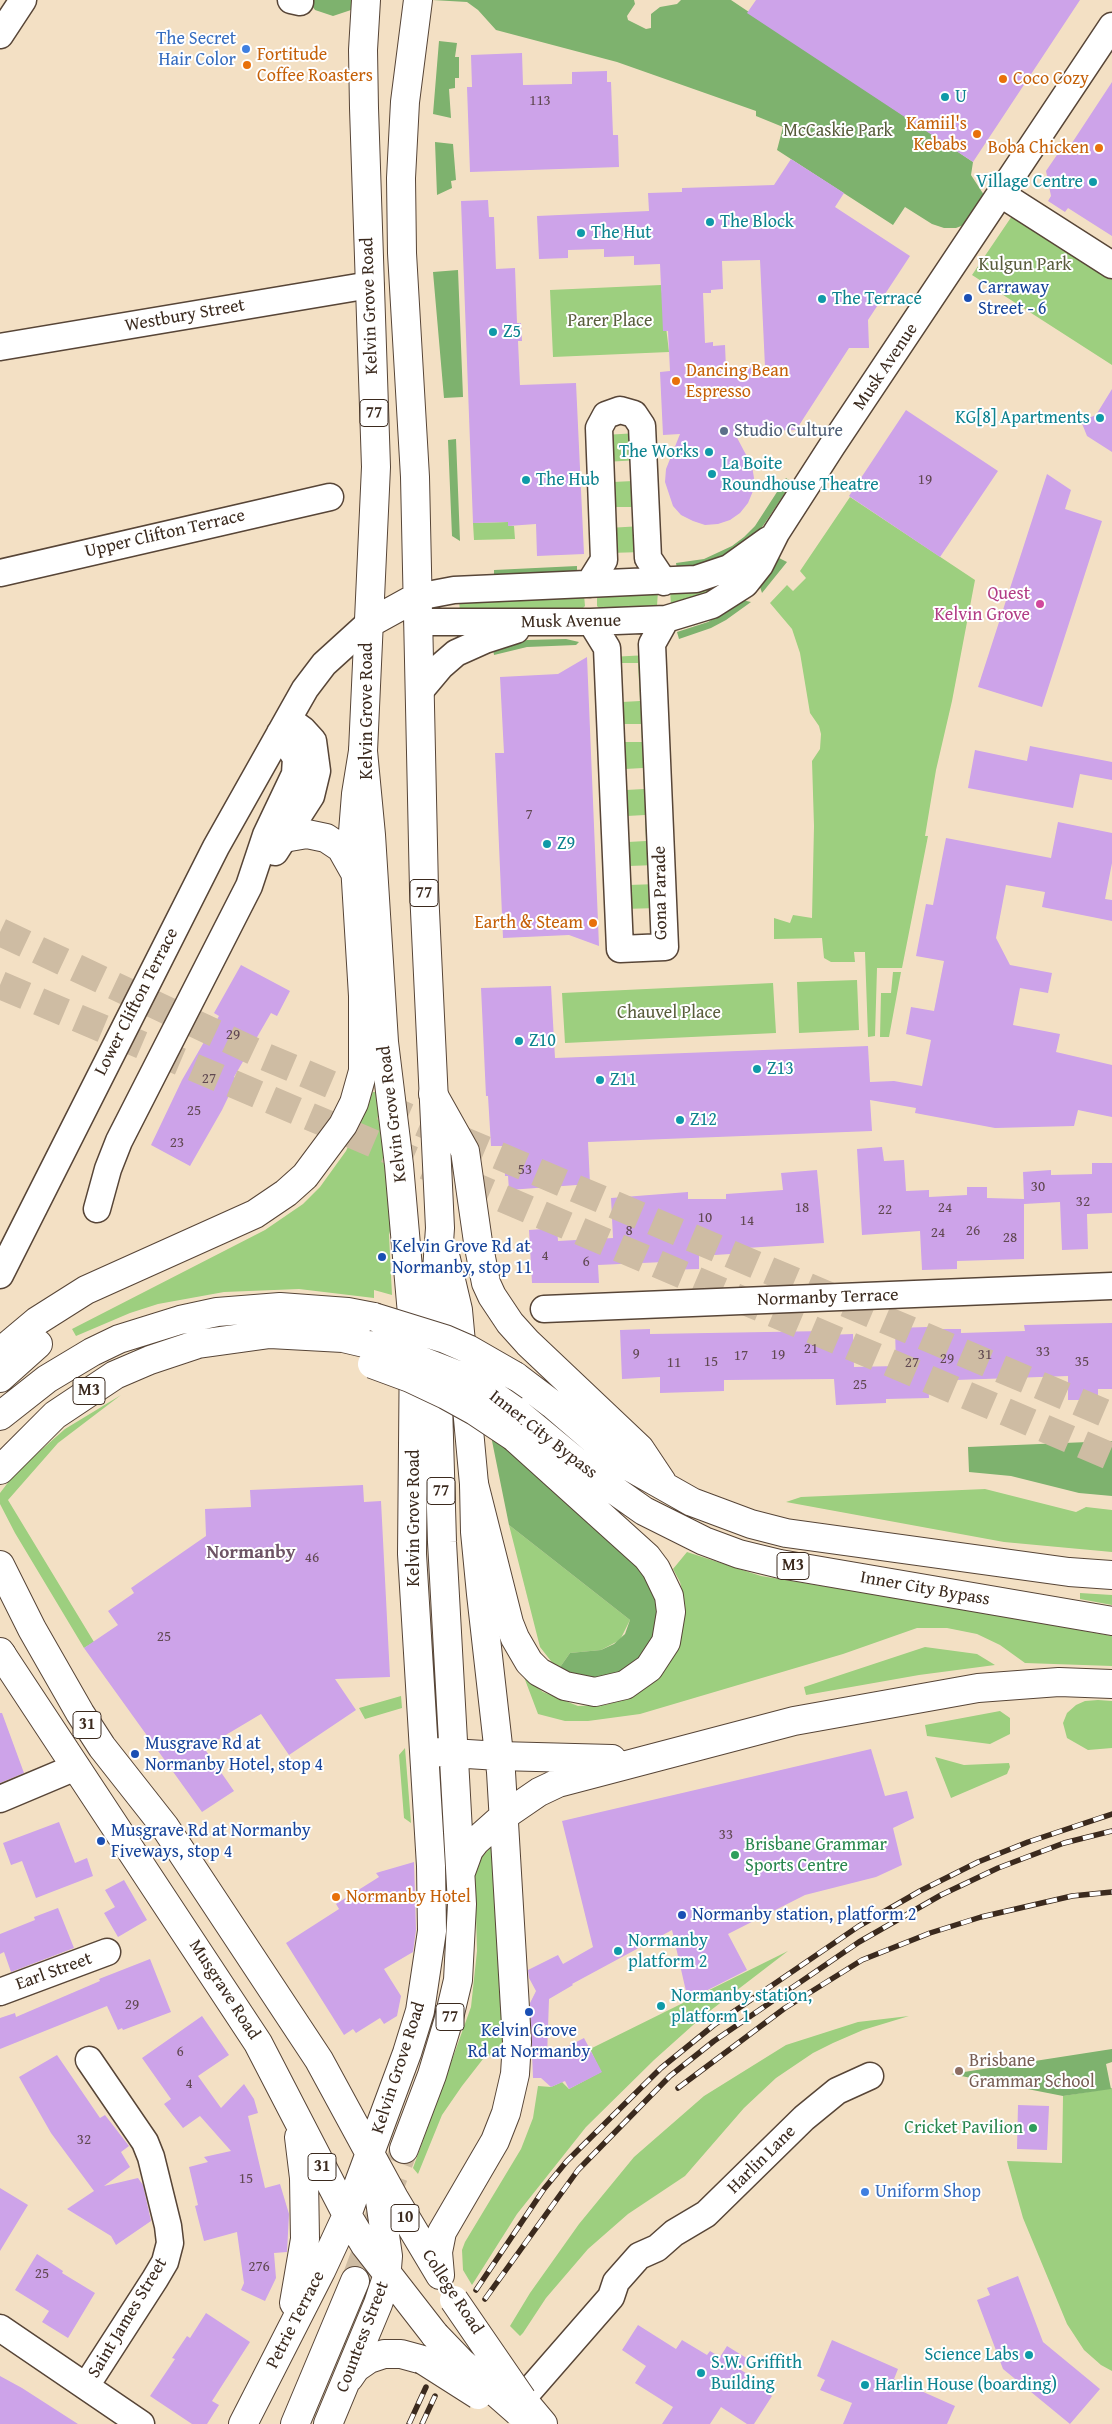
<!DOCTYPE html>
<style>
body{margin:0}
canvas{display:block;background:#f3e0c4}
</style>
<canvas width="1112" height="2424"></canvas>
<script>
const g = document.querySelector('canvas').getContext('2d');
g.lineJoin = 'round';
function fill(path, color) { g.fillStyle = color; g.fill(path, 'evenodd'); }
const shape = rows => new Path2D(rows.map(r => 'M' + r).join(''));
function strokePath(path, color, width, dash) { g.strokeStyle = color; g.lineWidth = width; g.lineCap = dash ? 'butt' : 'round'; g.setLineDash(dash || []); g.stroke(path); }
function label(font, color, halo, rows, align = 'center') {
  g.font = font + ' "Gentium Book Plus",serif'; g.lineWidth = 4; g.setLineDash([]); g.textBaseline = 'middle'; g.strokeStyle = halo; g.fillStyle = color; for (const [text, x, y, turn = 0] of rows) {
    g.save(); g.translate(x, y); g.rotate((+turn || 0) * Math.PI / 180); g.textAlign = isNaN(turn) ? turn : align; if (halo) g.strokeText(text, 0, 0); g.fillText(text, 0, 0); g.restore();
  }
}
fill(shape([
 [1014,213,1112,277,1112,365,972,275],
 [661,285,669,352,553,357,550,290],
 [638,433,639,460,605,462,604,435],
 [633,481,634,507,614,507,613,482],
 [850,497,975,580,952,701,936,770,925,836,928,836,902,968,877,968,875,1036,868,1037,865,952,854,952,855,962,831,962,824,958,822,938,774,939,774,918,790,923,793,915,812,918,814,826,812,761,820,749,821,734,819,726,810,713,800,653,792,629,770,603,787,585,793,591,806,578,800,571],
 [508,522,508,526,514,526,515,539,474,540,473,523],
 [642,526,643,552,609,553,608,528],
 [719,584,731,586,671,604,670,591],
 [658,591,657,606,599,608,597,606,597,594],
 [584,595,585,606,582,609,464,614,460,612,459,600],
 [647,655,656,865,629,866,611,657],
 [620,663,638,663,640,701,622,702],
 [623,724,641,724,642,742,624,742],
 [643,768,644,789,626,790,625,769],
 [645,815,646,841,628,842,627,816],
 [658,884,658,908,623,909,628,885],
 [893,972,901,972,889,1037,880,1037,881,993,891,993],
 [857,980,859,1030,799,1033,797,982],
 [773,983,776,1033,565,1043,562,993],
 [369,1092,375,1092,383,1115,396,1207,389,1235,392,1295,374,1290,374,1298,299,1289,224,1292,158,1304,130,1313,76,1336,72,1329,265,1230,303,1204,320,1187,346,1151,364,1113],
 [121,1395,58,1443,8,1500,94,1642,84,1648,15,1533,0,1504,0,1493,16,1472,65,1429],
 [985,1489,1076,1512,1086,1507,1112,1510,1112,1552,1004,1542,786,1502,801,1497],
 [509,1525,630,1620,620,1640,601,1650,570,1653,558,1670,540,1647],
 [687,1552,761,1576,952,1607,1112,1636,1112,1666,1025,1663,1000,1645,977,1634,947,1628,917,1628,843,1654,640,1714,588,1721,565,1721,538,1714,524,1677,543,1692,578,1706,605,1705,626,1699,651,1684,668,1662,680,1629,684,1598,680,1582,673,1569],
 [1080,1593,1112,1595,1112,1605,1080,1599],
 [925,1647,977,1654,995,1665,919,1675,806,1695,804,1687],
 [401,1696,402,1708,365,1719,359,1708],
 [1098,1700,1112,1701,1112,1748,1088,1750,1067,1738,1063,1723,1067,1713,1076,1705,1085,1701],
 [1000,1711,1010,1718,1010,1734,990,1744,927,1736,925,1725],
 [405,1748,411,1823,404,1818,399,1755],
 [935,1757,964,1765,1009,1763,1010,1767,1007,1774,951,1798],
 [493,1845,504,2049,483,2059,462,2086,442,2115,418,2174,413,2168,471,2007,477,1951,475,1876,482,1857],
 [788,1951,702,2017,654,2060,586,2127,517,2214,472,2285,463,2270,462,2250,465,2242,521,2149,533,2118,538,2086,551,2087,562,2082,569,2089,601,2072,590,2049],
 [909,2016,863,2030,833,2043,813,2053,776,2078,744,2108,685,2176,628,2214,588,2249,546,2298,523,2333,520,2336,510,2326,530,2293,579,2224,634,2157,704,2096,786,2045,858,2022],
 [1112,2088,1112,2371,1101,2365,1084,2350,1067,2324,1023,2218,1007,2161,1062,2163,1063,2096]
]), '#9dcf7f');
fill(shape([
 [308,0,367,0,351,10,333,16,315,10],
 [432,0,634,0,635,4,627,16,628,20,646,29,651,28,651,14,660,7,677,4,681,0,731,0,973,162,971,175,984,195,969,223,956,228,944,228,932,224,905,207,893,225,777,150,783,127,756,116,756,111,617,62,496,30,478,10,467,2],
 [439,41,457,43,455,57,459,57,459,78,455,78,455,88,449,89,451,118,433,114],
 [435,142,453,144,456,180,451,181,452,188,437,195],
 [458,270,463,397,444,398,433,272],
 [456,439,460,541,452,536,448,440],
 [786,478,792,482,769,517,760,530,735,552,706,565,677,569,676,563,704,559,732,546,744,537,755,526],
 [779,558,787,562,762,593,759,584],
 [577,566,577,573,494,576,494,570],
 [742,600,751,602,726,620,711,628,679,639,677,632,708,622],
 [566,639,579,642,576,645,527,647,494,655,493,649,527,640],
 [490,1431,639,1564,659,1599,656,1638,632,1669,594,1682,558,1670,570,1653,601,1650,614,1644,625,1634,630,1620,509,1525],
 [1112,1441,1112,1496,1079,1493,1011,1476,969,1472,968,1447],
 [1112,2049,1112,2062,1106,2064,1111,2089,1063,2096,951,2074]
]), '#7eb26e');
fill(shape([
 [756,0,1080,0,973,162,747,13],
 [522,53,523,85,572,84,572,72,607,71,607,82,611,82,613,135,618,135,619,167,470,172,467,87,472,87,471,55],
 [1112,82,1112,236,1068,208,1065,212,1048,201,1051,196,1046,171,1063,146,1068,149],
 [791,159,844,193,835,207,910,256,868,320,869,348,849,348,796,430,734,432,752,466,754,478,753,491,748,503,740,513,730,520,718,524,705,525,693,521,681,515,673,506,665,482,666,469,680,434,663,435,660,372,670,371,668,331,663,331,660,264,634,265,634,256,604,257,604,249,568,250,568,258,539,259,537,216,649,211,648,193,682,192,682,188,774,185],
 [760,260,765,367,726,369,725,345,713,346,713,342,705,343,703,293,711,293,711,290,723,289,722,261],
 [488,200,489,217,494,217,496,269,515,268,517,323,521,323,522,341,518,341,520,385,576,383,584,554,537,556,536,524,508,526,508,522,473,523,461,201],
 [1112,389,1112,452,1087,436,1081,421,1096,415],
 [906,410,998,471,940,557,849,496],
 [1047,474,1071,490,1065,509,1102,521,1042,707,978,687],
 [587,657,599,946,569,935,503,938,495,753,504,753,500,677,558,674],
 [1030,746,1112,762,1112,780,1080,774,1073,808,968,788,975,750,1027,761],
 [1058,822,1112,833,1112,863,1105,899,1112,900,1112,921,1042,907,1045,892,1006,885,996,938,1010,965,1052,973,1048,993,1020,988,1013,1025,1060,1034,1056,1052,1112,1065,1112,1117,1078,1110,1074,1126,995,1128,915,1113,916,1108,870,1100,872,1131,588,1142,590,1184,509,1190,508,1176,505,1176,504,1146,491,1146,488,1096,486,1096,481,988,551,986,555,1058,868,1046,870,1082,894,1081,922,1086,931,1040,906,1034,911,1007,934,1011,944,961,916,956,926,904,933,905,946,838,1051,858],
 [241,965,290,991,277,1016,271,1013,234,1077,237,1079,222,1110,190,1166,151,1145,182,1080,219,1016,214,1013],
 [882,1147,884,1161,904,1160,906,1191,929,1190,929,1197,967,1195,967,1187,987,1187,987,1198,1024,1199,1023,1172,1051,1170,1051,1175,1092,1174,1092,1163,1112,1163,1112,1213,1087,1214,1088,1249,1062,1250,1060,1202,1024,1204,1024,1199,1024,1259,957,1261,957,1269,922,1270,920,1231,862,1235,857,1149],
 [817,1170,824,1243,746,1248,746,1253,699,1256,699,1269,664,1270,664,1262,598,1265,599,1283,532,1283,529,1230,557,1228,558,1241,613,1238,611,1198,688,1192,688,1199,726,1199,726,1194,783,1190,781,1173],
 [1112,1323,1112,1389,1098,1389,1098,1400,1068,1400,1068,1376,928,1381,929,1398,886,1399,886,1403,836,1405,834,1379,724,1380,724,1391,660,1393,660,1377,622,1379,620,1330,650,1329,650,1334,825,1331,825,1335,853,1334,854,1367,896,1366,895,1328,927,1327,927,1329,961,1329,961,1333,1025,1331,1024,1325],
 [363,1485,364,1502,381,1501,390,1677,335,1679,356,1710,289,1755,261,1714,204,1748,234,1791,202,1812,84,1648,118,1625,108,1611,134,1593,131,1588,206,1536,205,1509,251,1507,250,1490],
 [0,1713,2,1713,24,1773,0,1783],
 [871,1749,885,1796,907,1791,914,1818,893,1828,902,1865,876,1877,805,1895,728,1934,747,1970,688,2000,672,1930,572,1984,573,1985,549,1999,547,2057,584,2038,602,2072,569,2089,565,2081,551,2087,541,2078,533,2078,530,2003,536,1991,529,1978,528,1970,558,1955,563,1964,593,1947,562,1821],
 [59,1822,75,1863,87,1858,93,1876,36,1898,22,1861,11,1865,3,1843],
 [414,1862,416,1930,413,1952,384,1969,401,1996,397,2016,384,2024,380,2018,356,2033,353,2029,344,2035,286,1943,339,1909,336,1904,379,1877,376,1873],
 [124,1880,147,1920,118,1937,104,1913,115,1907,105,1890],
 [58,1908,74,1948,11,1972,4,1952,0,1954,0,1934,35,1920,34,1917],
 [150,1959,171,2012,123,2030,122,2028,118,2030,107,2006,0,2049,0,2018,15,2013,16,2017,100,1981,99,1979],
 [202,2016,229,2055,198,2076,221,2108,244,2084,254,2099,258,2113,248,2116,265,2188,280,2184,289,2214,287,2252,274,2253,276,2278,265,2301,241,2290,244,2283,237,2232,204,2241,195,2206,198,2205,189,2167,208,2162,204,2157,231,2151,200,2116,183,2128,164,2104,171,2099,142,2058],
 [57,2055,100,2118,105,2115,129,2146,121,2152,130,2167,104,2186,138,2178,143,2185,151,2221,116,2245,111,2236,67,2209,94,2191,51,2133,19,2077],
 [1018,2105,1049,2106,1047,2150,1017,2149],
 [0,2188,28,2205,0,2251],
 [37,2254,63,2271,62,2273,95,2293,68,2338,42,2322,49,2311,15,2290],
 [1018,2276,1043,2342,1100,2389,1070,2424,1003,2369,977,2300,990,2295,987,2288],
 [206,2313,250,2342,212,2401,219,2405,207,2424,192,2424,150,2396,175,2359,172,2358,187,2336,190,2338],
 [638,2325,676,2349,682,2340,707,2355,710,2351,720,2357,727,2346,748,2359,741,2370,752,2377,749,2381,772,2396,754,2424,747,2424,721,2407,710,2424,662,2424,673,2407,635,2383,646,2366,622,2350],
 [832,2340,898,2369,894,2379,955,2406,947,2424,843,2424,852,2403,820,2390,825,2380,817,2376],
 [0,2376,22,2388,78,2424,0,2424]
]), '#cda3e9');
strokePath(shape([
 [355,2281,404,2149]
]), '#cebca3', 28, [28, 14]);
strokePath(shape([
 [0,932,266,1057,1112,1416],
 [0,985,1112,1457]
]), '#cebca3', 28, [28, 14]);
const minor = shape([
 [291,0,300,2,300,0],
 [0,35,23,0],
 [1001,194,1112,265],
 [0,347,370,285],
 [0,573,330,497],
 [589,584,604,560,599,428,606,415,620,410,634,414,642,426,648,558,664,582],
 [417,597,454,590,696,579,729,568,768,540],
 [418,622,591,622,666,619,712,605,745,584,760,565,776,533,832,446,1112,26],
 [591,622,607,648,620,949,665,947,652,644,666,619],
 [420,691,441,666,456,653,485,640,516,630],
 [275,852,311,796,317,771,313,741,303,730,288,719],
 [97,1209,108,1169,119,1141,249,886,266,835,295,774,296,758,280,733],
 [0,1275,216,847,288,719,305,689,324,664,368,624],
 [544,1309,1112,1286],
 [0,1799,76,1767],
 [0,1992,107,1952],
 [0,2328,141,2424],
 [86,2386,155,2279,165,2262,170,2243,168,2226,151,2157,145,2142,89,2060],
 [522,2399,611,2297,616,2282,639,2256,657,2248,674,2233,706,2214,804,2118,837,2091,870,2076]
]);
const major = shape([
 [368,624,417,597],
 [0,1565,32,1629,80,1713,102,1747,165,1827,319,2060,394,2198,440,2275],
 [0,1652,258,2043,347,2215,365,2245,435,2335],
 [436,1752,499,1756],
 [461,1872,469,1850,476,1841,504,1816],
 [404,2149,432,2075,448,2022,458,1980,462,1904,442,1542,435,1299,440,1228,424,890,415,477,402,253,401,178,405,102,418,0],
 [440,2275,438,2252,442,2232,495,2141,506,2113,515,2074,517,2042,501,1772,481,1594,475,1532,474,1484,458,1310,446,1259],
 [294,2303,305,2239,304,2178,299,2137],
 [349,2378,356,2368,369,2359,384,2354,401,2354,423,2360],
 [522,2399,543,2424],
 [243,2424,321,2271,347,2215,407,2053,420,2011,432,1931,431,1866,412,1554,414,1337,399,1165,384,1042,371,835,363,751,376,467,364,108,363,50,366,0],
 [295,2424,355,2281],
 [328,2424,378,2304,386,2280,388,2256,377,2180]
]);
const highway = shape([
 [284,838,307,834,326,838,341,848,354,871],
 [433,1094,465,1151,478,1242,486,1283,492,1296,510,1323,528,1343,640,1449,662,1482],
 [0,1352,37,1321,86,1290,255,1214,286,1193,305,1176,343,1125,354,1103,363,1071,363,996,353,832,356,794,363,751],
 [515,1376,552,1404,609,1453,630,1467,692,1502,751,1524,786,1533,1069,1572,1112,1575],
 [0,1378,38,1344],
 [514,1410,590,1473,644,1511,704,1541,739,1554,780,1564,1112,1621],
 [0,1416,47,1379,92,1352,119,1339,180,1320,217,1312,280,1307,348,1312,374,1317],
 [0,1470,55,1415,115,1375,150,1360,198,1344,270,1334,343,1338,373,1345],
 [474,1484,509,1623,515,1638,529,1662,539,1672,565,1686,595,1692,625,1685,649,1668,666,1642,671,1612,669,1596,656,1569,647,1557,514,1437],
 [0,1654,2,1655],
 [499,1756,612,1759],
 [504,1816,539,1792,558,1783,794,1721,978,1688,1059,1682,1112,1684]
]);
strokePath(minor, '#574537', 29);
strokePath(major, '#574537', 30);
strokePath(highway, '#574537', 30);
strokePath(minor, '#fff', 26);
strokePath(major, '#fff', 28);
strokePath(highway, '#fff', 28);
const rail = shape([
 [678,2088,785,2008,862,1960,930,1933,981,1917,1072,1896,1112,1892],
 [476,2290,544,2189,567,2161,661,2068,714,2025,859,1926,920,1891,978,1862,1028,1842,1112,1814],
 [485,2299,578,2170,670,2076,714,2041,859,1942,941,1895,998,1868,1064,1843,1112,1831],
 [409,2424,426,2387],
 [422,2424,435,2396]
]);
strokePath(rail, '#3b2a1e', 5.5);
strokePath(rail, '#fff', 4, [11]);
const majorBridge = shape([
 [454,2300,522,2399],
 [435,2335,461,2362,518,2412],
 [423,2360,478,2395]
]);
const highwayBridge = shape([
 [374,1317,445,1339,468,1349,515,1376],
 [373,1345,404,1354,458,1375,484,1389,514,1410],
 [372,1364,410,1378,446,1395,475,1411,514,1437]
]);
strokePath(majorBridge, '#574537', 30, []);
strokePath(highwayBridge, '#574537', 30, []);
strokePath(majorBridge, '#fff', 28);
strokePath(highwayBridge, '#fff', 28);
for (const [x, y, r, color] of [
 [246,49,5,"#3f7fe0"],
 [247,65,5,"#e8710a"],
 [1003,79,5,"#e8710a"],
 [945,97,5,"#0f9aa8"],
 [977,134,5,"#e8710a"],
 [1099,148,5,"#e8710a"],
 [1093,182,5,"#0f9aa8"],
 [710,222,5,"#0f9aa8"],
 [581,233,5,"#0f9aa8"],
 [968,298,5,"#1a4fb4"],
 [822,299,5,"#0f9aa8"],
 [493,332,5,"#0f9aa8"],
 [676,381,5,"#e8710a"],
 [1100,418,5,"#0f9aa8"],
 [724,431,5,"#5c6f8a"],
 [709,452,5,"#0f9aa8"],
 [712,474,5,"#0f9aa8"],
 [526,480,5,"#0f9aa8"],
 [1040,604,5,"#d1479c"],
 [547,844,5,"#0f9aa8"],
 [593,923,5,"#e8710a"],
 [519,1041,5,"#0f9aa8"],
 [757,1069,5,"#0f9aa8"],
 [600,1080,5,"#0f9aa8"],
 [680,1120,5,"#0f9aa8"],
 [382,1257,5,"#1a4fb4"],
 [135,1754,5,"#1a4fb4"],
 [101,1841,5,"#1a4fb4"],
 [735,1855,5,"#2e9e5b"],
 [336,1897,5,"#e8710a"],
 [682,1915,5,"#1a4fb4"],
 [618,1951,5,"#0f9aa8"],
 [661,2006,5,"#0f9aa8"],
 [529,2012,5,"#1a4fb4"],
 [959,2071,5,"#8d6e63"],
 [1033,2128,5,"#2e9e5b"],
 [865,2192,5,"#3f7fe0"],
 [1029,2355,5,"#0f9aa8"],
 [701,2373,5,"#0f9aa8"],
 [865,2385,5,"#0f9aa8"]
]) { const dot = new Path2D(); dot.arc(x, y, r, 0, 2 * Math.PI); g.fillStyle = color; g.fill(dot); strokePath(dot, '#fff', 2); }
label('15px', '#604851', null, [
 ["113",540,101],
 ["19",925,480],
 ["7",529,815],
 ["29",233,1035],
 ["27",209,1079],
 ["25",194,1111],
 ["23",177,1143],
 ["53",525,1170],
 ["30",1038,1187],
 ["32",1083,1202],
 ["18",802,1208],
 ["24",945,1208],
 ["22",885,1210],
 ["10",705,1218],
 ["14",747,1221],
 ["8",629,1231],
 ["26",973,1231],
 ["24",938,1233],
 ["28",1010,1238],
 ["4",545,1256],
 ["6",586,1262],
 ["21",811,1349],
 ["33",1043,1352],
 ["9",636,1354],
 ["19",778,1355],
 ["31",985,1355],
 ["17",741,1356],
 ["29",947,1359],
 ["15",711,1362],
 ["35",1082,1362],
 ["11",674,1363],
 ["27",912,1363],
 ["25",860,1385],
 ["46",312,1558],
 ["25",164,1637],
 ["33",726,1835],
 ["29",132,2005],
 ["6",180,2052],
 ["4",189,2084],
 ["32",84,2140],
 ["15",246,2179],
 ["276",259,2267],
 ["25",42,2274]
]);
for (const [x, y, w] of [
 [374,413,28],
 [424,893,28],
 [89,1391,32],
 [441,1491,28],
 [793,1566,32],
 [87,1725,28],
 [450,2017,28],
 [322,2167,28],
 [405,2218,28]
]) { const box = new Path2D(); box.roundRect(x - w / 2, y - 13.5, w, 27, 4); g.fillStyle = '#fff'; g.fill(box); strokePath(box, '#3b2a1e', 1); }
label('bold 16px', '#3b2a1e', null, [
 ["77",374,413],
 ["77",424,893],
 ["M3",89,1391],
 ["77",441,1491],
 ["M3",793,1566],
 ["31",87,1725],
 ["77",450,2017],
 ["31",322,2167],
 ["10",405,2218]
]);
label('18px', '#366cbe', '#fff', [
 ["The Secret",236,39],
 ["Hair Color",236,60],
 ["Uniform Shop",875,2192,"left"]
], 'right');
label('18px', '#c56008', '#fff', [
 ["Fortitude",257,55],
 ["Coffee Roasters",257,76],
 ["Coco Cozy",1013,79],
 ["Kamiil's",967,124,"right"],
 ["Kebabs",967,145,"right"],
 ["Boba Chicken",1089,148,"right"],
 ["Dancing Bean",686,371],
 ["Espresso",686,392],
 ["Earth & Steam",583,923,"right"],
 ["Normanby Hotel",346,1897]
], 'left');
label('18px', '#0d838f', '#fff', [
 ["U",955,97],
 ["Village Centre",1083,182,"right"],
 ["The Block",720,222],
 ["The Hut",591,233],
 ["The Terrace",832,299],
 ["Z5",503,332],
 ["KG[8] Apartments",1090,418,"right"],
 ["The Works",699,452,"right"],
 ["La Boite",722,464],
 ["Roundhouse Theatre",722,485],
 ["The Hub",536,480],
 ["Z9",557,844],
 ["Z10",529,1041],
 ["Z13",767,1069],
 ["Z11",610,1080],
 ["Z12",690,1120],
 ["Normanby",628,1941],
 ["platform 2",628,1962],
 ["Normanby station,",671,1996],
 ["platform 1",671,2017],
 ["Science Labs",1019,2355,"right"],
 ["S.W. Griffith",711,2363],
 ["Building",711,2384],
 ["Harlin House (boarding)",875,2385]
], 'left');
label('18px', '#585c3b', '#fff', [
 ["McCaskie Park",838,131],
 ["Kulgun Park",1025,265],
 ["Parer Place",610,321],
 ["Chauvel Place",669,1013]
]);
label('18px', '#164399', '#fff', [
 ["Carraway",978,288],
 ["Street - 6",978,309],
 ["Kelvin Grove Rd at",392,1247],
 ["Normanby, stop 11",392,1268],
 ["Musgrave Rd at",145,1744],
 ["Normanby Hotel, stop 4",145,1765],
 ["Musgrave Rd at Normanby",111,1831],
 ["Fiveways, stop 4",111,1852],
 ["Normanby station, platform 2",692,1915],
 ["Kelvin Grove",529,2031,"center"],
 ["Rd at Normanby",529,2052,"center"]
], 'left');
label('18px', '#3b2a1e', '#fff', [
 ["Kelvin Grove Road",370,306,-92],
 ["Westbury Street",185,316,-10],
 ["Musk Avenue",886,367,-56],
 ["Upper Clifton Terrace",165,534,-13],
 ["Musk Avenue",571,622,-1],
 ["Kelvin Grove Road",367,711,-90],
 ["Gona Parade",661,893,-91],
 ["Lower Clifton Terrace",137,1002,-63],
 ["Kelvin Grove Road",393,1114,-97],
 ["Normanby Terrace",828,1298,-2],
 ["Inner City Bypass",543,1435,38],
 ["Kelvin Grove Road",414,1518,-90],
 ["Inner City Bypass",925,1589,10],
 ["Earl Street",54,1972,-20],
 ["Musgrave Road",224,1990,57],
 ["Kelvin Grove Road",399,2068,-72],
 ["Harlin Lane",762,2160,-45],
 ["College Road",452,2292,57],
 ["Saint James Street",128,2318,-59],
 ["Petrie Terrace",296,2320,-63],
 ["Countess Street",363,2337,-69]
]);
label('18px', '#4e5e75', '#fff', [
 ["Studio Culture",734,431]
], 'left');
label('18px', '#b23c85', '#fff', [
 ["Quest",1030,594],
 ["Kelvin Grove",1030,615]
], 'right');
label('18px', '#27864d', '#fff', [
 ["Brisbane Grammar",745,1845],
 ["Sports Centre",745,1866],
 ["Cricket Pavilion",1023,2128,"right"]
], 'left');
label('18px', '#785e54', '#fff', [
 ["Brisbane",969,2061],
 ["Grammar School",969,2082]
], 'left');
label('bold 19px', '#6e5465', '#fff', [
 ["Normanby",251,1553]
]);
</script>
